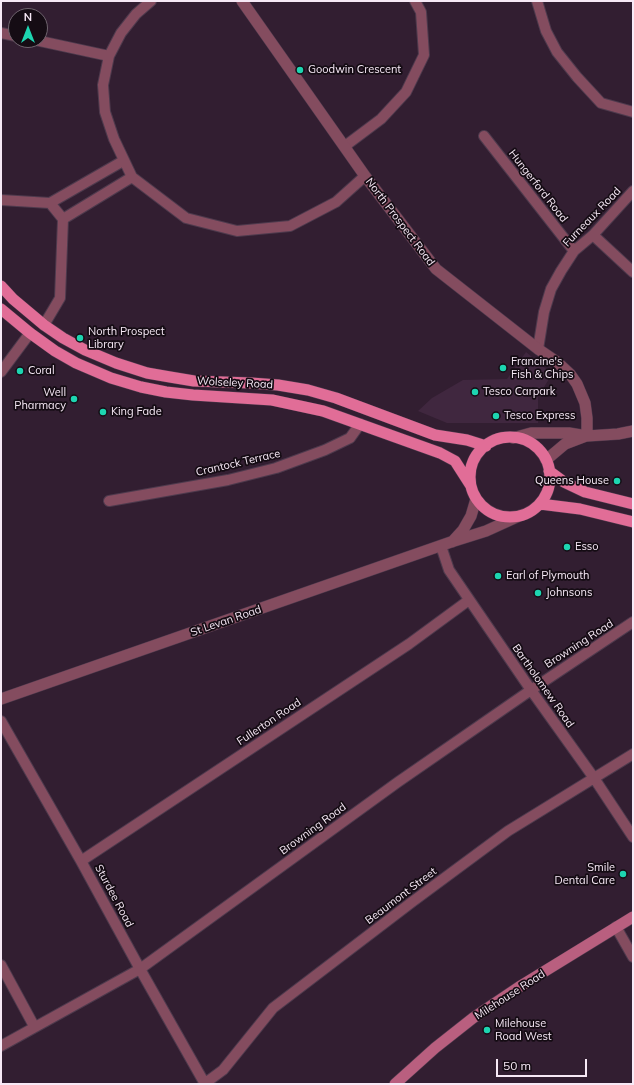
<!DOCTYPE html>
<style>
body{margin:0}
#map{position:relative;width:634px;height:1085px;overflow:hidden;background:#321e31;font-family:Mulish,sans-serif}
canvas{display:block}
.frame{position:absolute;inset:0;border:2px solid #f7e9f6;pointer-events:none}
.north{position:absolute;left:8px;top:8px;width:40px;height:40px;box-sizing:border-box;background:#150c14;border:1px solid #6f646e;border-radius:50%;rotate:0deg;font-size:11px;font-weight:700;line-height:16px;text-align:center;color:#f7e9f6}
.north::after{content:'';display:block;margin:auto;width:14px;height:18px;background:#1dd5b1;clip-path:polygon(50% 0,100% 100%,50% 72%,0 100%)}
.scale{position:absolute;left:496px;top:1059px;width:91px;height:18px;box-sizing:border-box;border:2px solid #f7e9f6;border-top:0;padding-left:5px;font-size:12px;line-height:14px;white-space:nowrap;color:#f7e9f6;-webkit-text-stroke:3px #150c14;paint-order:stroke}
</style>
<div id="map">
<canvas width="634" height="1085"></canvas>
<div class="frame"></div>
<div class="north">N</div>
<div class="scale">50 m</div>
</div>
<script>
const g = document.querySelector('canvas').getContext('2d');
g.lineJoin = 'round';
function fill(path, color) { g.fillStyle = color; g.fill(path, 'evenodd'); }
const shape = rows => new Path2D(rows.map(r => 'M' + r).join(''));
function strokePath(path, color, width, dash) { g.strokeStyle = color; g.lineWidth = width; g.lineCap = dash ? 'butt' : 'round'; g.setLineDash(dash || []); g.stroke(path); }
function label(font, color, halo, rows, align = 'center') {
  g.font = font + ' Mulish,sans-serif'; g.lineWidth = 3.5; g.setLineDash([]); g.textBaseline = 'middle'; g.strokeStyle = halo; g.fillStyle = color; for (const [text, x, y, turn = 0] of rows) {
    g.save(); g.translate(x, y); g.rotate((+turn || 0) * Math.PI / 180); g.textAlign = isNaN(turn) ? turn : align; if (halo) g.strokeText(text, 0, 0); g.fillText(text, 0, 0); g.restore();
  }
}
fill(shape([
 [526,352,552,374,538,397,538,423,447,423,418,411,432,398,463,380,507,379]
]), '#40273f');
const minor = shape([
 [151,1,136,14,121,33,109,56,103,85,105,112,114,139,132,177,186,218,237,231,290,226,336,202,365,176],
 [537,1,546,31,557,52,577,77,601,103,633,112],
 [1,33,16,36],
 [35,40,109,56],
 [484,136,574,251],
 [345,146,381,119,406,92,424,55,421,12,415,1],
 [1,200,50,203,123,161],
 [50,203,63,219],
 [593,235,633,272],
 [44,325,60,298,63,219,132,177],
 [538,349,544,312,551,289,561,271,574,251,593,235,633,191],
 [1,372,30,333],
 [109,501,228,480,276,468,325,450,350,438,360,424],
 [441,546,449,570,531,690,594,778,633,837],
 [1,721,81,861,140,969,205,1084],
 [81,861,409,644,469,600],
 [616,927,633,957],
 [1,965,34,1026],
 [1,1046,140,969,398,782,531,690,633,622],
 [204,1084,223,1070,273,1008,412,902,508,831,633,754]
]);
const tertiary = shape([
 [242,1,365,176,436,269,538,349,557,362,570,374,577,384,585,403,587,418,587,436],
 [513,438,531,433,569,433,587,436,618,434,633,431],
 [546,460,565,444,586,436],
 [452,542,463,530,471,516,476,499],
 [1,699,451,542,486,531,519,516]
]);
const secondary = shape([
 [395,1084,435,1048,473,1018,519,987,633,917]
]);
const primary = shape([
 [1,286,13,299,44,325,63,338,85,350,116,363,147,373,170,377,194,381,251,383,278,385,308,390,336,398,435,435,467,440,486,446],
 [1,309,30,333,55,351,76,363,111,378,141,387,166,392,193,395,272,400,323,411,440,453,455,461,471,486],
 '470 477a40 40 0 1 1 80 0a40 40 0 1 1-80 0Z',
 [549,471,564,482,585,492,633,504],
 [540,504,580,509,633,522]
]);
strokePath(minor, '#4e3a4d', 12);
strokePath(tertiary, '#4e3a4d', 12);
strokePath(secondary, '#4e3a4d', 12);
strokePath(primary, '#4e3a4d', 12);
strokePath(minor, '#844c5f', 10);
strokePath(tertiary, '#844c5f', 11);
strokePath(secondary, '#b95f7f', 11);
strokePath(primary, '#e16d97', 11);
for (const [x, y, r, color] of [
 [300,70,4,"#1dd5b1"],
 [80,338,4,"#1dd5b1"],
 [503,368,4,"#1dd5b1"],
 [20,371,4,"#1dd5b1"],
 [475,392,4,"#1dd5b1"],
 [74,399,4,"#1dd5b1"],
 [103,412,4,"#1dd5b1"],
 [496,416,4,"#1dd5b1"],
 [617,481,4,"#1dd5b1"],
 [567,547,4,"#1dd5b1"],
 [498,576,4,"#1dd5b1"],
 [538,593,4,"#1dd5b1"],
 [623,874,4,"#1dd5b1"],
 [487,1030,4,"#1dd5b1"]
]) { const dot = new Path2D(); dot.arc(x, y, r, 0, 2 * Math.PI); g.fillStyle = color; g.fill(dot); strokePath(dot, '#150c14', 1.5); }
label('11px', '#f7e9f6', '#150c14', [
 ["Goodwin Crescent",308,70],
 ["North Prospect",88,332],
 ["Library",88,345],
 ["Francine's",511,362],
 ["Fish & Chips",511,375],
 ["Coral",28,371],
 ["Tesco Carpark",483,392],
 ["Well",66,393,"right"],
 ["Pharmacy",66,406,"right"],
 ["King Fade",111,412],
 ["Tesco Express",504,416],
 ["Queens House",609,481,"right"],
 ["Esso",575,547],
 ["Earl of Plymouth",506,576],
 ["Johnsons",546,593],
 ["Smile",615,868,"right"],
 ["Dental Care",615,881,"right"],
 ["Milehouse",495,1024],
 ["Road West",495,1037]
], 'left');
label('11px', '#f7e9f6', '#150c14', [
 ["Hungerford Road",538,186,52],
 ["Furneaux Road",592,217,-46],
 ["North Prospect Road",400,222,53],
 ["Wolseley Road",235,383,3],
 ["Crantock Terrace",238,463,-13],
 ["St Levan Road",226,621,-19],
 ["Browning Road",579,644,-33],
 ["Bartholomew Road",543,686,55],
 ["Fullerton Road",269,722,-34],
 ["Browning Road",313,829,-36],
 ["Sturdee Road",114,896,62],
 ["Beaumont Street",401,896,-37],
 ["Milehouse Road",510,995,-33]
]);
</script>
